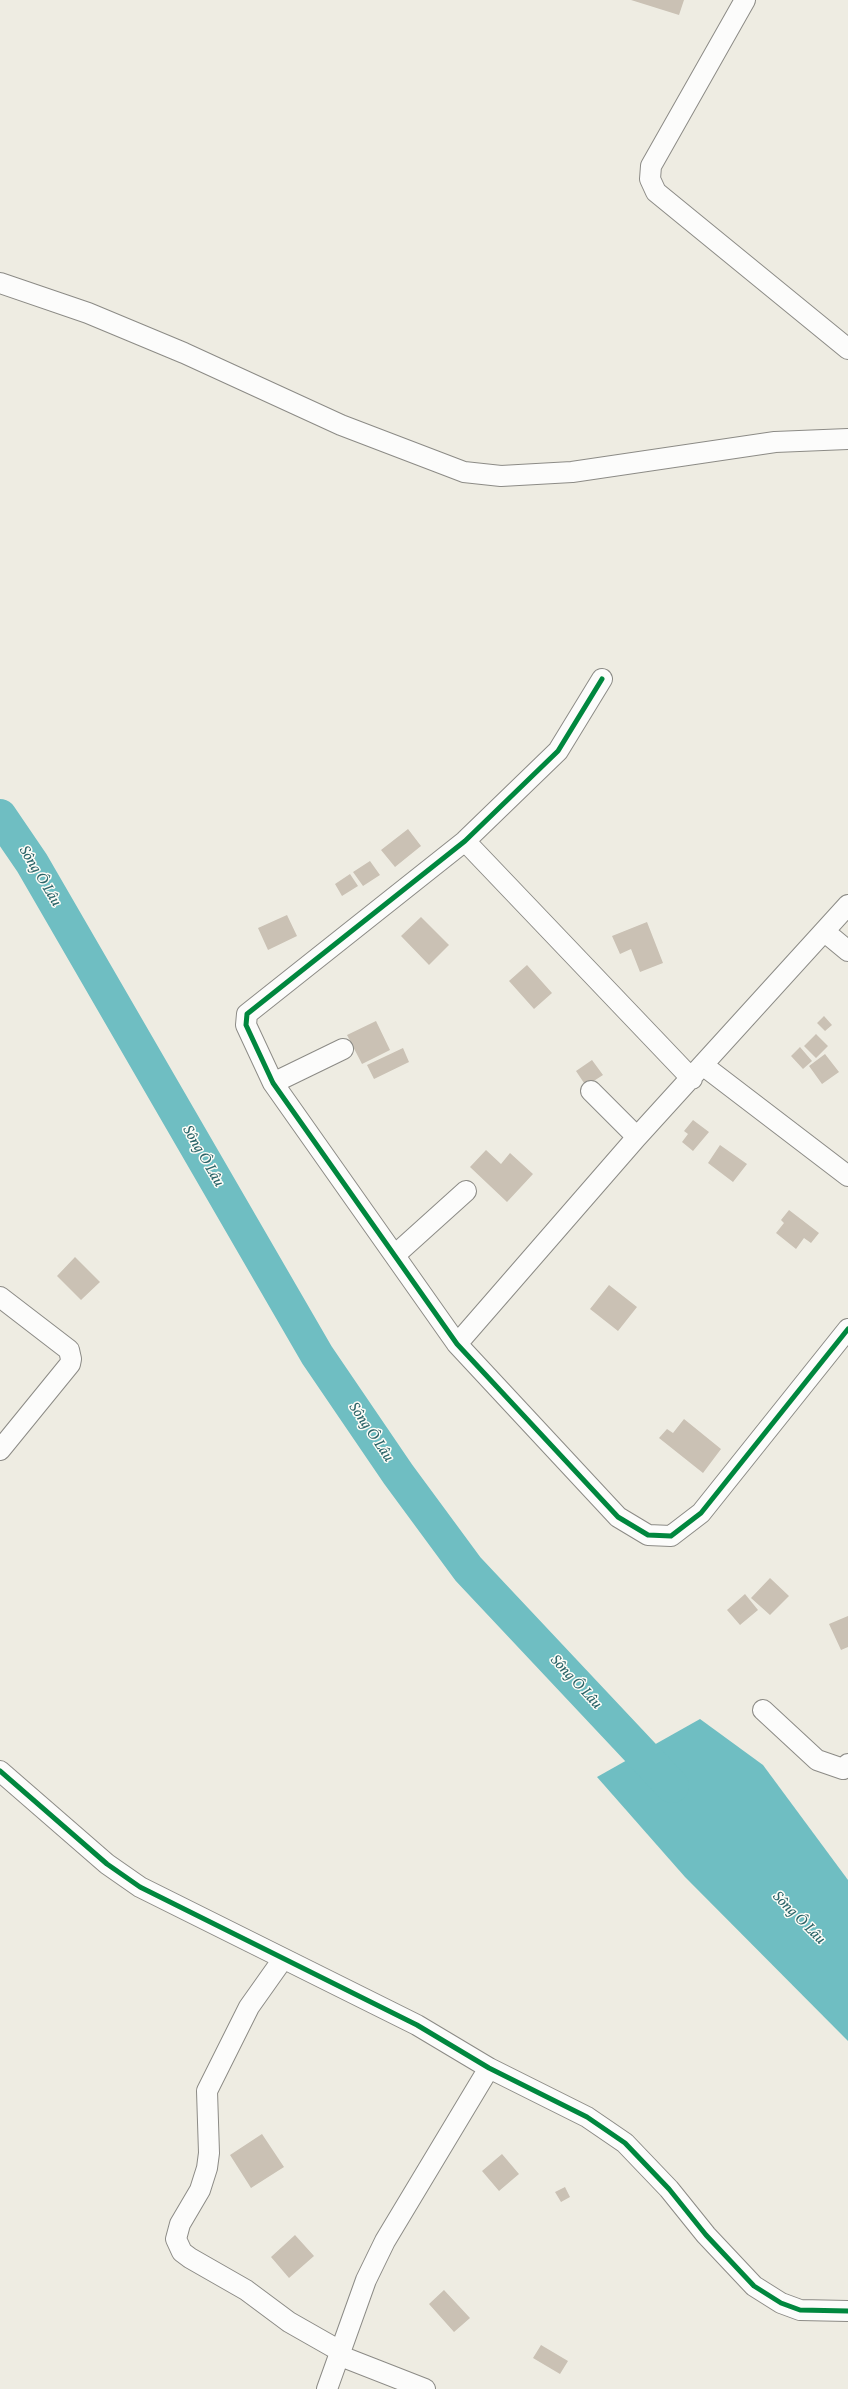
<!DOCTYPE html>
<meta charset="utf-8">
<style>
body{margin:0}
canvas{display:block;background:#eeece2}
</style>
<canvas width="848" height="2389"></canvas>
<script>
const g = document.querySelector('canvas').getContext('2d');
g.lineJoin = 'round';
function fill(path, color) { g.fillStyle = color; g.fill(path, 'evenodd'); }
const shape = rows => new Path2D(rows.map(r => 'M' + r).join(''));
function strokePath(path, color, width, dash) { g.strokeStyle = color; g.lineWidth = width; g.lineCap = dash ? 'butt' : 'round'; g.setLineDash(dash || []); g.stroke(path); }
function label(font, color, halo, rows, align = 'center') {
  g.font = font + ' Vollkorn,serif'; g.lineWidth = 3; g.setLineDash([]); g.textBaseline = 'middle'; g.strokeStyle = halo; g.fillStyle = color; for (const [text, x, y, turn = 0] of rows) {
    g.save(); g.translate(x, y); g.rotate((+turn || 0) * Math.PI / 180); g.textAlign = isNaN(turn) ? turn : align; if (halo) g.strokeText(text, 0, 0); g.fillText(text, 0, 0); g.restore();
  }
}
fill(shape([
 [700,1719,763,1765,848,1880,848,2041,685,1877,597,1777]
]), '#6fbec2');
strokePath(shape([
 [0,816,32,863,317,1355,398,1474,468,1569,672,1786]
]), '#6fbec2', 34);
fill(shape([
 [631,0,684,0,679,15],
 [408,829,421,846,395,867,381,850],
 [370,861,380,875,363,886,353,872],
 [350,874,358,886,342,896,335,884],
 [287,915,297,936,268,950,258,928],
 [421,917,449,945,429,965,401,936],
 [647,922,663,963,640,972,631,949,620,954,612,936],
 [527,965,552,993,534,1009,509,981],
 [824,1016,832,1025,825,1031,817,1023],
 [376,1021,390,1050,362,1064,347,1035],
 [816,1034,828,1046,816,1058,804,1046],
 [800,1047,812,1061,803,1069,791,1056],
 [403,1048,409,1062,374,1079,367,1065],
 [825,1054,839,1072,822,1084,809,1066],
 [592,1060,603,1075,586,1086,576,1071],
 [693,1120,709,1132,693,1151,682,1142,688,1134,684,1131],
 [720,1145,747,1164,733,1182,708,1163],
 [486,1150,501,1164,510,1153,533,1174,507,1202,470,1167],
 [789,1210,819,1233,811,1243,804,1238,796,1249,776,1233,784,1223,781,1220],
 [75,1257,100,1282,81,1300,57,1276],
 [609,1285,637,1307,618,1331,590,1309],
 [684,1419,721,1449,703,1473,659,1438,667,1429,673,1433],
 [770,1578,789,1596,770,1615,751,1598],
 [745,1594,758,1610,740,1625,727,1610],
 [848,1616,848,1647,841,1650,829,1624],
 [262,2134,284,2167,251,2188,230,2155],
 [502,2154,519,2174,499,2191,482,2171],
 [565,2187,570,2197,561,2202,555,2192],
 [295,2235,314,2256,289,2278,271,2257],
 [444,2290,470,2318,454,2332,429,2304],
 [541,2345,568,2361,560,2374,533,2358]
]), '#cac1b4');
const minor = shape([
 [745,0,651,166,650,179,656,192,848,349],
 [0,283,88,313,184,353,341,425,464,472,501,476,572,472,775,442,848,439],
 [602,679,558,751,465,841,247,1014,246,1025,273,1083,457,1344,618,1517,648,1535,671,1536,701,1513,848,1329],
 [465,841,692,1079],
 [825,932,848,951],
 [704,1066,848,1176],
 [273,1083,343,1049],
 [591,1091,637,1137],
 [395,1255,466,1191],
 [0,1297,69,1350,71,1359,70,1364,0,1450],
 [457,1344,637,1137,848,905],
 [763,1710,817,1760,843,1769,848,1764],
 [0,1771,107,1864,140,1887,417,2025,489,2068,587,2117,625,2143,669,2189,706,2235,754,2286,781,2303,800,2310,848,2311],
 [283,1959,249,2007,207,2091,209,2153,207,2168,200,2190,180,2224,176,2239,182,2252,190,2258,246,2290,289,2322,340,2351],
 [338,2355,425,2389],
 [327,2389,366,2280,385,2241,489,2068]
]);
strokePath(minor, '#8c8b86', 22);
strokePath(minor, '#fcfcfb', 20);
strokePath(shape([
 [602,679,558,751,465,841,247,1014,246,1025,273,1083,457,1344,618,1517,648,1535,671,1536,701,1513,848,1329],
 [0,1771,107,1864,140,1887,417,2025,489,2068,587,2117,625,2143,669,2189,706,2235,754,2286,781,2303,800,2310,848,2311]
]), '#00873e', 5);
label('italic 15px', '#2a6468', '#fdfcf7', [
 ["Sông Ô Lâu",39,877,59],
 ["Sông Ô Lâu",202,1157,60],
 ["Sông Ô Lâu",370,1433,56],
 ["Sông Ô Lâu",575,1683,47],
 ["Sông Ô Lâu",798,1919,45]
]);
</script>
